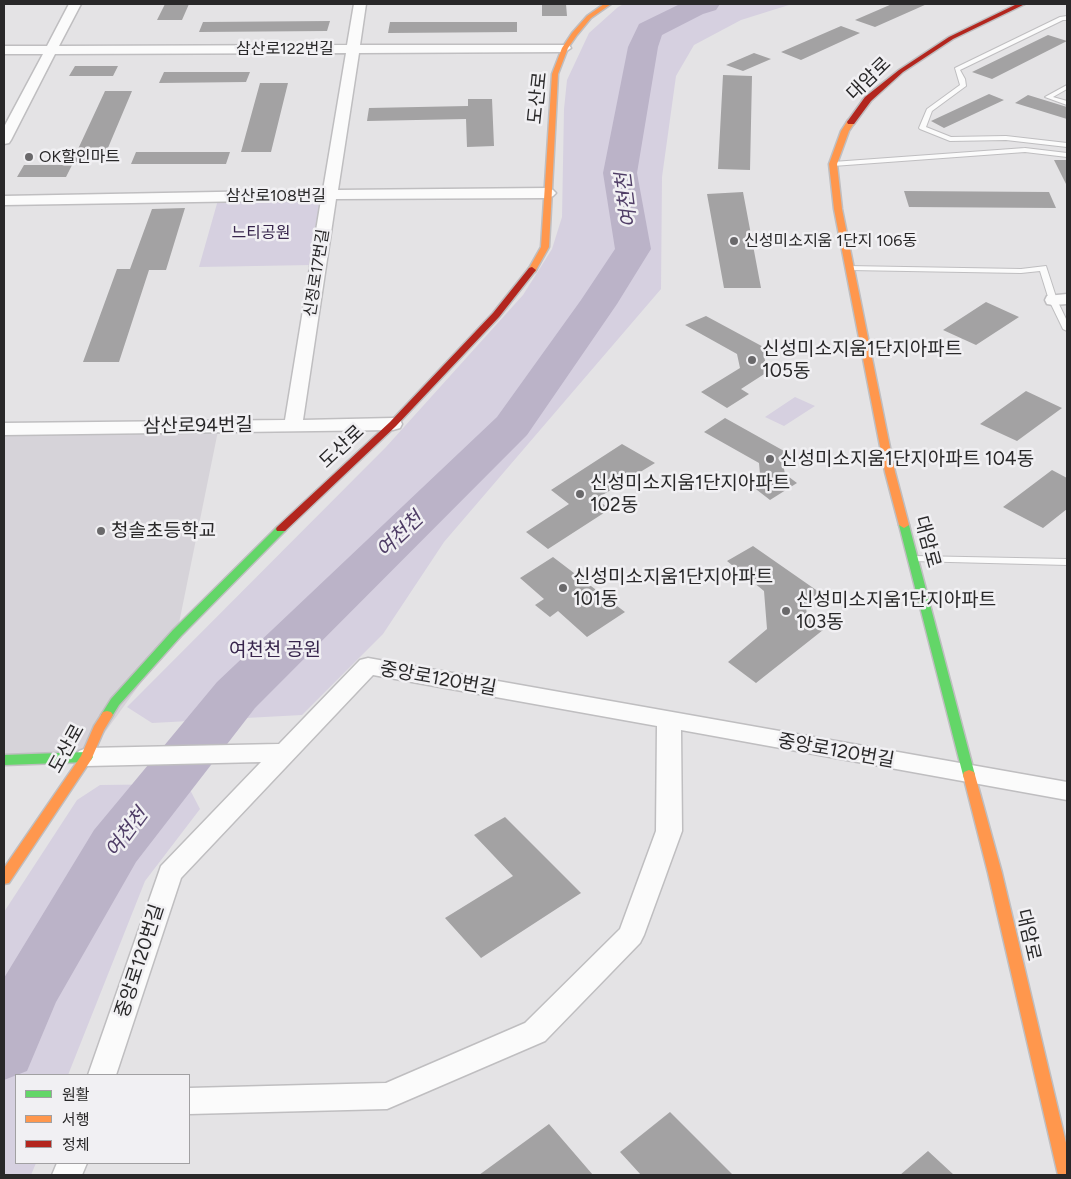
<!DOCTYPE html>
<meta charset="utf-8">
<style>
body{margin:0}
#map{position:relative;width:1071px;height:1179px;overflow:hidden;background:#e4e3e5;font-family:Figtree,"Noto Sans KR",sans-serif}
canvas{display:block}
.frame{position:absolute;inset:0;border:5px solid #292829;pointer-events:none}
.legend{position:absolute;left:15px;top:1074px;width:175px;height:90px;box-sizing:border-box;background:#f1f0f3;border:1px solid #a1a0a2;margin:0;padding:6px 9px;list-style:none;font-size:15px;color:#292829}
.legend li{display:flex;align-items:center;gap:10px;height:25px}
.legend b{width:25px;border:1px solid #a1a0a2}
</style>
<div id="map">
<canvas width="1071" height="1179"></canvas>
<div class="frame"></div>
<ul class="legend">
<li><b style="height:6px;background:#63d668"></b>원활</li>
<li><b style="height:6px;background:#ff974d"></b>서행</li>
<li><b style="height:6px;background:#b3261e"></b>정체</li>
</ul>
</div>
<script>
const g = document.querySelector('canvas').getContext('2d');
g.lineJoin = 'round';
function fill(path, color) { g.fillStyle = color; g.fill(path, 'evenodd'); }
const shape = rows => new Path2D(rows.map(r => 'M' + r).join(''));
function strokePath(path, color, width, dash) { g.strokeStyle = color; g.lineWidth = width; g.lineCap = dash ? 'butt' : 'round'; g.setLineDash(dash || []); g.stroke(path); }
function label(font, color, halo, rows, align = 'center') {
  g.font = font + ' Figtree,"Noto Sans KR",sans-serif'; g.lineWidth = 5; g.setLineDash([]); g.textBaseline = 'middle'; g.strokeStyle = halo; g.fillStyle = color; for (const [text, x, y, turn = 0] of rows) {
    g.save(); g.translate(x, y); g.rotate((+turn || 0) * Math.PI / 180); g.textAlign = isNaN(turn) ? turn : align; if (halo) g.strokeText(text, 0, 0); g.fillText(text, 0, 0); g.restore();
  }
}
fill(shape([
 [219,426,177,633,87,757,4,760,4,429]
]), '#d6d3d9');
fill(shape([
 [624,4,792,4,741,20,694,45,676,76,662,177,661,289,444,542,383,634,302,715,152,723,127,707,386,447,523,295,552,249,562,217,564,109,567,80,589,33,618,7],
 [323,199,312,265,199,267,218,200],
 [795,397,815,406,784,426,765,417],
 [187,784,200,809,145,881,68,1075,16,1075,16,1163,36,1163,31,1175,4,1175,4,912,77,800,100,785]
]), '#d6d0e0');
fill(shape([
 [680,4,720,4,716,10,703,14,662,35,658,47,637,173,651,249,617,304,527,435,255,708,136,862,56,1002,27,1071,4,1080,4,978,94,830,217,682,497,417,581,300,615,249,603,173,628,47,639,24,680,4]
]), '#bbb3c8');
fill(shape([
 [165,4,189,4,182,20,157,20],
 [542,4,566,4,567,16,542,16],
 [892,4,927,4,875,27,855,20],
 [330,21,327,31,199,32,203,22],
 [390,22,517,22,517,32,388,33],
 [841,26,860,33,801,60,781,52],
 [1048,35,1067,41,992,79,972,72],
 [754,53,771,59,743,71,726,65],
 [75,66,118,66,113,76,69,76],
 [164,72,250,72,246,82,159,83],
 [723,75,752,76,750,170,718,169],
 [260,83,288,83,271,152,241,152],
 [105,91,132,91,102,162,72,162],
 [989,94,1004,100,944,128,931,121],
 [1028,95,1067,107,1067,119,1015,103],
 [468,99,492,99,494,146,467,147,466,119,367,121,369,108,468,106],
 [136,152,230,152,226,164,131,164],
 [1054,160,1067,160,1067,186],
 [24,165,72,165,66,177,17,177],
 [904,191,1049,192,1056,208,909,207],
 [743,192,761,288,724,288,707,194],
 [185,208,166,270,149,270,119,362,83,362,117,269,130,269,152,209],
 [986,302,1019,317,976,345,943,330],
 [706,316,769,350,764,356,766,365,772,369,741,389,749,394,727,408,701,392,740,368,737,354,685,325],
 [1026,391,1062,408,1017,441,980,424],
 [725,418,793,456,783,464,785,474,797,483,770,500,748,483,760,474,759,463,704,432],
 [622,444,655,463,596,499,610,509,548,549,526,532,569,504,551,490],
 [1052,470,1067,478,1067,509,1043,528,1003,507],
 [753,546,819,592,806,607,807,616,823,630,756,683,728,662,767,629,764,591,727,561],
 [553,557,625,612,587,637,558,611,550,617,535,605,544,599,520,578],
 [505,817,581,893,481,958,445,918,513,876,474,835],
 [670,1112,733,1175,641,1175,620,1152],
 [549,1124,593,1175,479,1175],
 [928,1151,954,1175,900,1175]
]), '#a3a2a3');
const lane = shape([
 [1067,16,1067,20,1063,20,960,70,965,79,966,86,932,111,926,127,951,137,1006,136,1067,143,1067,147,1006,140,950,141,920,129,919,128,927,109,960,85,955,68,1060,17,1067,16],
 [1067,85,1067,89,1053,97,1067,101,1067,105,1045,97,1067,85],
 [1025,148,1067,153,1067,157,1025,152,833,166,830,164,833,162,1025,148],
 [847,266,1021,269,1046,266,1057,300,1067,321,1067,331,1063,329,1049,300,1040,271,1021,273,850,270,847,270,847,266],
 [914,556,1067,559,1067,565,911,561,909,559,914,556]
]);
const street = shape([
 [69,4,81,4,59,46,347,45,354,4,366,4,360,45,569,45,571,48,565,52,359,53,338,190,548,188,553,190,556,193,553,196,548,198,336,199,303,420,393,418,400,420,402,424,400,428,393,430,4,435,4,423,285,420,321,200,4,205,4,196,323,190,346,53,55,54,11,140,9,143,4,144,4,127,43,54,4,54,4,46,47,46,69,4],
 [1067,294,1067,304,1053,305,1047,304,1045,300,1047,296,1067,294],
 [368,658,1067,782,1067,800,681,730,682,831,644,935,640,943,545,1041,387,1109,189,1114,189,1088,386,1083,525,1023,620,929,656,831,657,726,373,675,181,878,116,1075,88,1075,161,866,261,762,87,766,79,763,75,757,79,751,87,748,279,744,360,660,368,658],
 [57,1163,87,1163,82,1175,52,1175,57,1163]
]);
const fast = shape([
 [904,522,909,525,975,775,974,778,969,780,964,778,963,775,899,525,904,522],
 [281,526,286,529,285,531,181,636,119,705,111,718,103,718,101,715,111,699,173,630,277,527,281,526],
 [87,752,91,754,93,757,91,760,87,762,4,765,4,755,87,752]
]);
const slow = shape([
 [604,4,611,4,591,18,577,35,568,48,558,74,549,247,535,272,529,272,528,270,541,247,552,74,562,48,572,33,587,16,604,4],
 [848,120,855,122,849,131,837,164,842,209,895,472,909,525,904,528,899,525,885,472,834,209,829,164,841,131,848,120],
 [107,711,111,712,113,715,104,730,91,760,9,883,4,884,4,868,81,756,94,726,103,712,107,711],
 [969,770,974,772,975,775,1002,873,1067,1147,1067,1175,1058,1175,988,873,963,775,964,772,969,770]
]);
const jam = shape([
 [1017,4,1025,4,953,39,903,72,871,101,854,124,848,124,847,122,865,97,899,70,949,37,1017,4],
 [532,267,536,270,499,317,396,426,285,531,277,531,276,529,277,527,390,422,493,313,529,268,532,267]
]);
strokePath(lane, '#bfbec0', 2);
strokePath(street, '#bfbec0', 3);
strokePath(fast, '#bfbec0', 3);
strokePath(slow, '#bfbec0', 3);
strokePath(jam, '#bfbec0', 3);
fill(lane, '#fbfbfb');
fill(street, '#fbfbfb');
fill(fast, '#63d668');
fill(slow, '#ff974d');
fill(jam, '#b3261e');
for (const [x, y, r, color] of [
 [29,157,5,"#6a696b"],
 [734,241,5,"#6a696b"],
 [752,360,5,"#6a696b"],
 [770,459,5,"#6a696b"],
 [580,494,5,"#6a696b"],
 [101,531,5,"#6a696b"],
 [563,588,5,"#6a696b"],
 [786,611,5,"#6a696b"]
]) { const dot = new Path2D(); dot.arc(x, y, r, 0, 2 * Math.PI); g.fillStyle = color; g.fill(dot); strokePath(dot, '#f1f0f3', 2); }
label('16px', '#292829', '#f1f0f3', [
 ["삼산로122번길",285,49],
 ["삼산로108번길",276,196],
 ["신정로17번길",317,273,-81]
]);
label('16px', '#292829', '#f1f0f3', [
 ["OK할인마트",39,157],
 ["신성미소지움 1단지 106동",744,241]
], 'left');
label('16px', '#37254c', '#f1f0f3', [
 ["느티공원",261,233]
]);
label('19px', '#292829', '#f1f0f3', [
 ["대암로",869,79,-44],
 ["도산로",538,98,-84],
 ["삼산로94번길",198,426,-1],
 ["도산로",342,447,-43],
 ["대암로",927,542,75],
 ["중앙로120번길",438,679,10],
 ["도산로",67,749,-61],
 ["중앙로120번길",836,751,10],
 ["대암로",1028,935,77],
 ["중앙로120번길",140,961,-72]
]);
label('19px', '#292829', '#f1f0f3', [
 ["신성미소지움1단지아파트",762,349],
 ["105동",762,371],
 ["신성미소지움1단지아파트 104동",780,459],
 ["신성미소지움1단지아파트",590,483],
 ["102동",590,505],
 ["청솔초등학교",111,531],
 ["신성미소지움1단지아파트",573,577],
 ["101동",573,599],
 ["신성미소지움1단지아파트",796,600],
 ["103동",796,622]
], 'left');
label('19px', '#37254c', '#f1f0f3', [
 ["여천천 공원",275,650]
]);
label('italic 20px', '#4f3d66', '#f1f0f3', [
 ["여천천",627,200,-97],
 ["여천천",400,535,-44],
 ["여천천",127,833,-53]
]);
</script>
